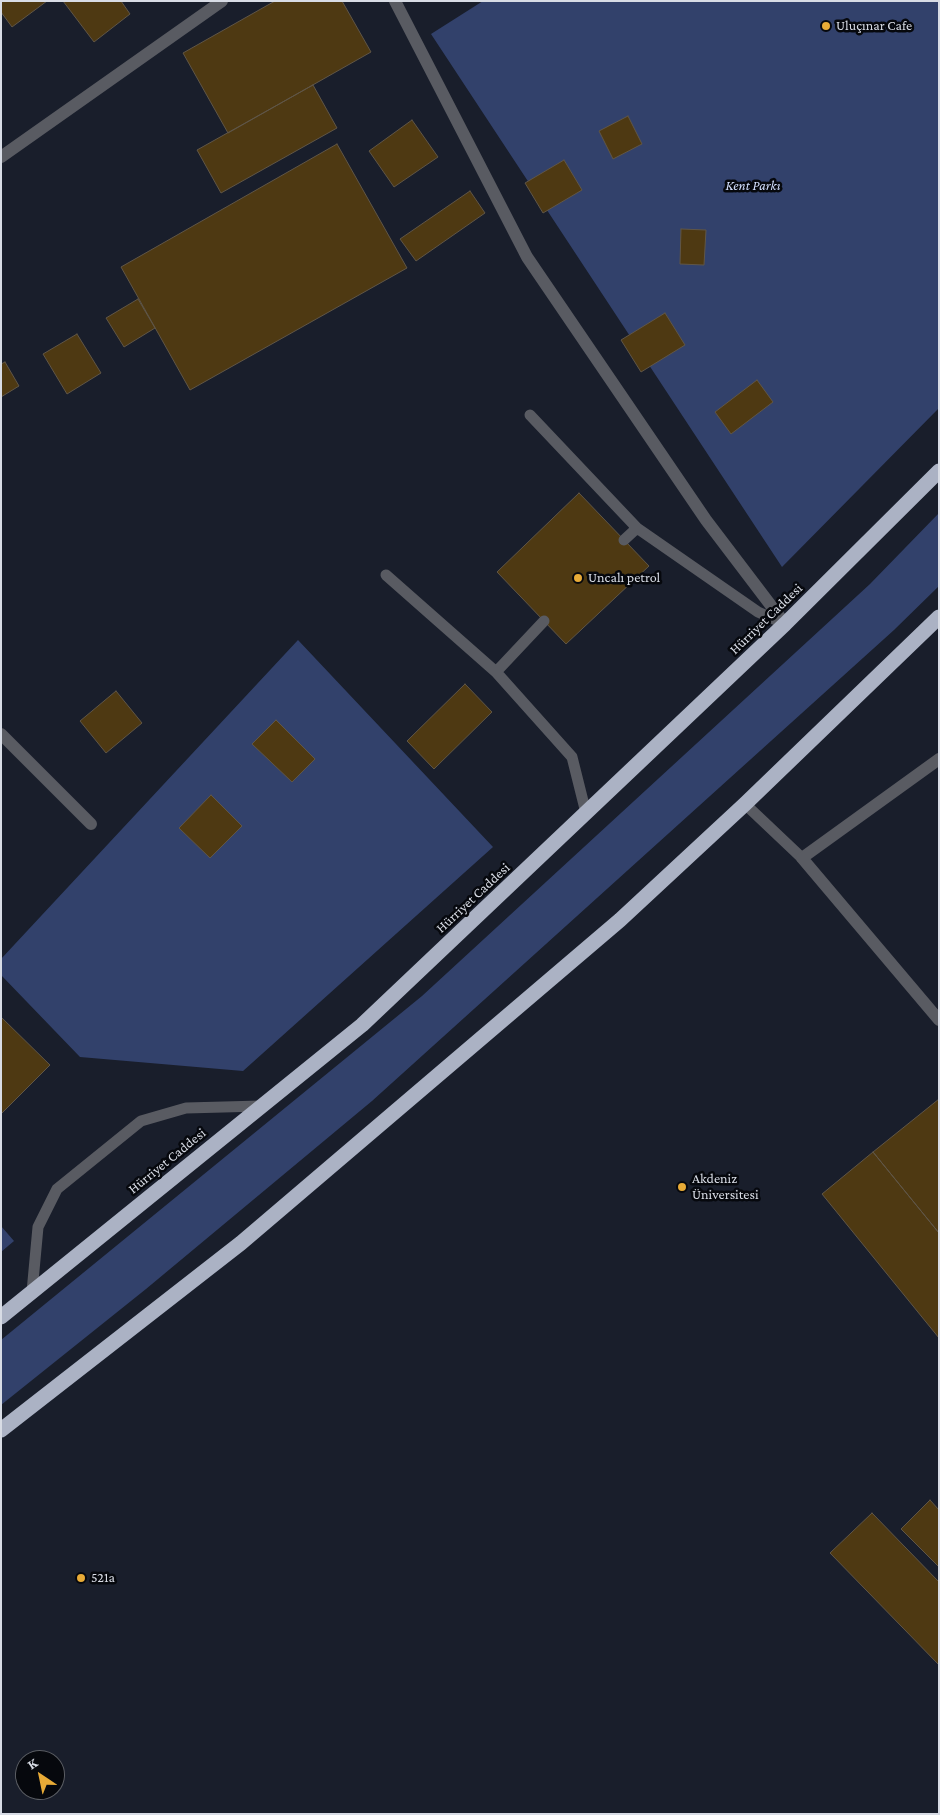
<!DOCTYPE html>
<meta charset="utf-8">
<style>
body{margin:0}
#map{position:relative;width:940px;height:1815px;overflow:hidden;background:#191e2b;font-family:"Crimson Pro",serif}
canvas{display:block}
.frame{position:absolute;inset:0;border:2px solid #d8dce5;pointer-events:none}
.north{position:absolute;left:15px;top:1750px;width:50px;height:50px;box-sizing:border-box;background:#06080d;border:1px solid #5a5d63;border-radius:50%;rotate:326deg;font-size:14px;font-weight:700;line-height:20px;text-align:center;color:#d8dce5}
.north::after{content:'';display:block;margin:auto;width:18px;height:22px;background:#e8ab37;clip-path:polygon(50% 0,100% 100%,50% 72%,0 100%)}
</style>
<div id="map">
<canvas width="940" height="1815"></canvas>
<div class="frame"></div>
<div class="north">K</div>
</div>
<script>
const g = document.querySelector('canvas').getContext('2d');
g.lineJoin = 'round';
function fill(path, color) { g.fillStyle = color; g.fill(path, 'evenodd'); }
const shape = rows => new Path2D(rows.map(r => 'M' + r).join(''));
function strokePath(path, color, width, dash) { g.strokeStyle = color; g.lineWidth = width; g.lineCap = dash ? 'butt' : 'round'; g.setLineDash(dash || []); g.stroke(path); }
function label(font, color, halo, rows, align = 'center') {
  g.font = font + ' "Crimson Pro",serif'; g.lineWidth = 5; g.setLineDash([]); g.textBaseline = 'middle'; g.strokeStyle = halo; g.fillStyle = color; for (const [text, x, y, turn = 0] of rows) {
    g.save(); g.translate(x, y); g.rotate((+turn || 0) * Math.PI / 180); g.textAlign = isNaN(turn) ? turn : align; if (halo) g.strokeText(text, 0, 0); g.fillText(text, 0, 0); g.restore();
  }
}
fill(shape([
 [483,1,939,1,939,408,782,567,431,34],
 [939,513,939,586,894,630,372,1101,146,1289,1,1405,1,1340,422,996,870,584],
 [298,640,493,847,243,1071,80,1057,1,975,1,959],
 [1,1226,14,1241,1,1252]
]), '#32416b');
const building = shape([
 [1,1,47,1,12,27,1,12,1,1],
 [63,1,121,1,130,14,94,42,63,1],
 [275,1,342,1,371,52,228,133,183,53,275,1],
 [313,85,337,128,221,193,197,150,313,85],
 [628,116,642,144,613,159,599,131,628,116],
 [412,120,438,157,394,187,369,151,412,120],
 [337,144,407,268,190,390,121,267,337,144],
 [564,160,582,190,543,213,525,183,564,160],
 [470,191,485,213,416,261,400,239,470,191],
 [681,229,706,230,704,265,680,264,681,229],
 [138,299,155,328,124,347,106,318,138,299],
 [665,313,685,345,641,372,621,340,665,313],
 [77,334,101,373,67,394,43,354,77,334],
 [5,362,19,386,1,397,1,364,5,362],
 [757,380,773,402,731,434,715,412,757,380],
 [579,493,649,566,566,644,497,572,579,493],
 [465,684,492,712,434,769,407,741,465,684],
 [116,691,142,723,106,753,80,721,116,691],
 [276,720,315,759,292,782,252,744,276,720],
 [211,795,242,826,210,858,179,828,211,795],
 [1,1017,50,1065,1,1114,1,1017],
 [939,1099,939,1233,873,1152,939,1099],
 [873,1152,939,1233,939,1338,822,1194,873,1152],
 [930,1500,939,1510,939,1567,901,1529,930,1500],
 [872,1513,939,1582,939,1665,830,1553,872,1513]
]);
fill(building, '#4e3912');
strokePath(building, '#605647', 1);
strokePath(shape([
 [530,415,637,528],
 [624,540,637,528,758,612,785,624],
 [386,575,496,672],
 [544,621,496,672,572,757,586,813],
 [745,804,802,858],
 [32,1292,38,1227,57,1189,141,1121,186,1108,261,1106]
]), '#595b62', 11);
strokePath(shape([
 [395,1,527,257,706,520,785,624],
 [1,157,222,1],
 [1,734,91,824],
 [939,759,802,858,939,1020]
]), '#595b62', 12);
strokePath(shape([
 [1,1317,362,1025,785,624,939,471],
 [1,1430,241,1243,620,920,745,804,939,617]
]), '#abb2c4', 15);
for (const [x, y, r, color] of [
 [826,26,5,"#e8ab37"],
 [578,578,5,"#e8ab37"],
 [682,1187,5,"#e8ab37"],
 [81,1578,5,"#e8ab37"]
]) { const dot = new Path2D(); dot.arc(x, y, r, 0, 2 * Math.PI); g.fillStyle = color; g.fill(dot); strokePath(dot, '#06080d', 2); }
label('14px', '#d8dce5', '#06080d', [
 ["Uluçınar Cafe",836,26],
 ["Uncalı petrol",588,578],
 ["Akdeniz",692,1179],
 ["Üniversitesi",692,1195],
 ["521a",91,1578]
], 'left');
label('italic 14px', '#d3dffd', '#06080d', [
 ["Kent Parkı",753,186]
]);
label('14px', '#d8dce5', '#06080d', [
 ["Hürriyet Caddesi",766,619,-44],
 ["Hürriyet Caddesi",473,898,-43],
 ["Hürriyet Caddesi",167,1161,-39]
]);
</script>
